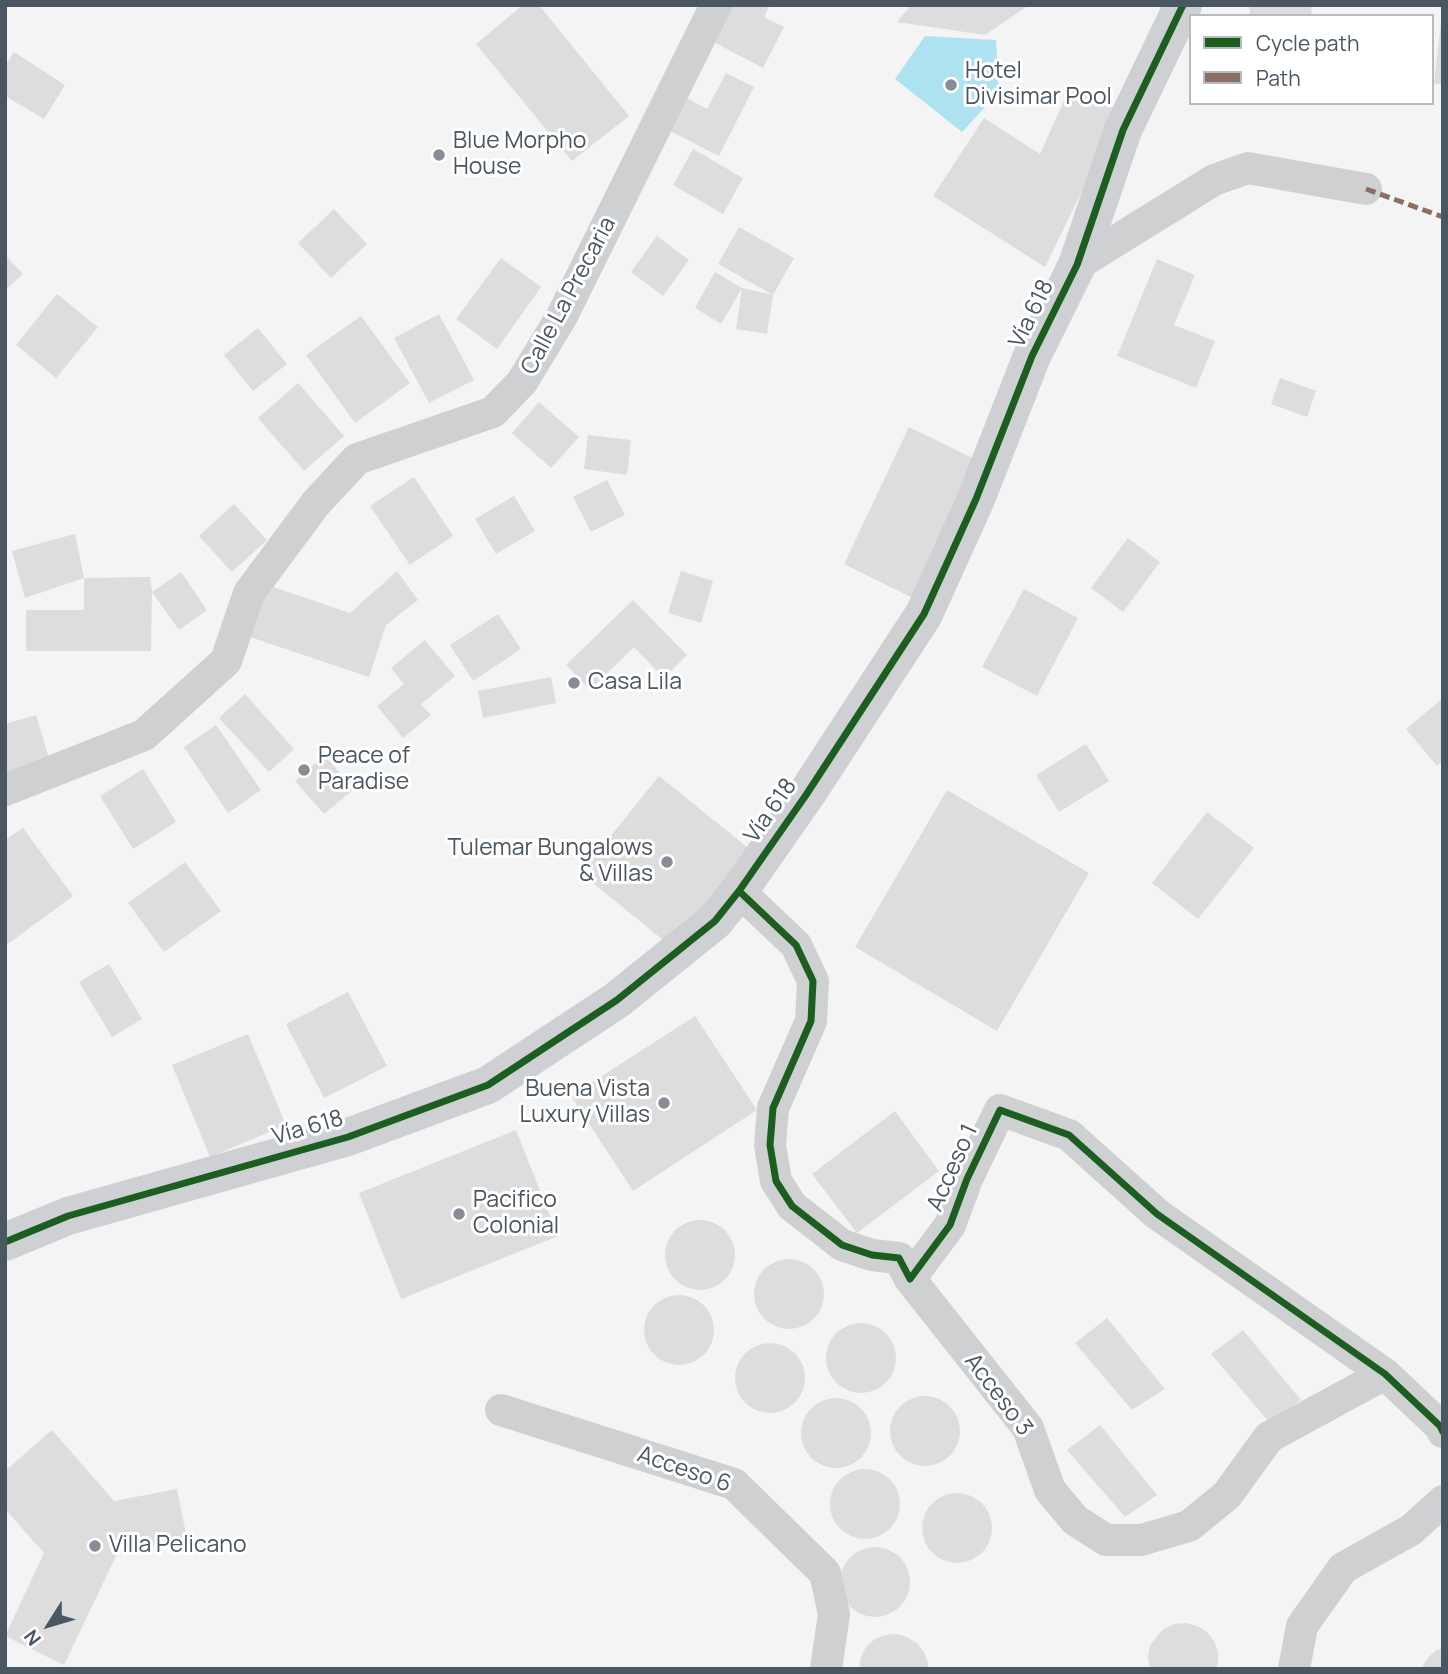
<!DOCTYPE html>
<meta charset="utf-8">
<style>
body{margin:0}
#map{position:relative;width:1448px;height:1674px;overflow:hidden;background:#f4f4f4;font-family:Manrope,sans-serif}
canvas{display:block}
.frame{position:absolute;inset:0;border:7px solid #4a5661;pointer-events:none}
.legend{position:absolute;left:1189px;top:14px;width:245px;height:91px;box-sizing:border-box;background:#fff;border:2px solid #b7bbc0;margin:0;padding:9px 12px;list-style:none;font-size:21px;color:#4a5661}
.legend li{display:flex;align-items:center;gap:14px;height:35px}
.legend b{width:35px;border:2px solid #b7bbc0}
.north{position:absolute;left:14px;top:1590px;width:70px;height:70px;-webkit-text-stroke:5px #fff;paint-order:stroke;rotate:233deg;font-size:19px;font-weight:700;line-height:28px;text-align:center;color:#4a5661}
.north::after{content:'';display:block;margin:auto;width:24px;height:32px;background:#4a5661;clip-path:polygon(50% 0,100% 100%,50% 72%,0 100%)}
</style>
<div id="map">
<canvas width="1448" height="1674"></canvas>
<div class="frame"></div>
<ul class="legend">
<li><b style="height:9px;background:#1b5e20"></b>Cycle path</li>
<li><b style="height:9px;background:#8d6e63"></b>Path</li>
</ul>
<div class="north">N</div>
</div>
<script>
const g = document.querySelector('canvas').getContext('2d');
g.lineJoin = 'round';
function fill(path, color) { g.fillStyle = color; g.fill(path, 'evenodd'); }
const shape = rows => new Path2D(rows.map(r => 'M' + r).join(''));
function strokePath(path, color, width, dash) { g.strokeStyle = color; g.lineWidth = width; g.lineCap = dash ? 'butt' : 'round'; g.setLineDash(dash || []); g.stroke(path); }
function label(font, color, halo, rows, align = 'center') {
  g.font = font + ' Manrope,sans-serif'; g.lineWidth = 6; g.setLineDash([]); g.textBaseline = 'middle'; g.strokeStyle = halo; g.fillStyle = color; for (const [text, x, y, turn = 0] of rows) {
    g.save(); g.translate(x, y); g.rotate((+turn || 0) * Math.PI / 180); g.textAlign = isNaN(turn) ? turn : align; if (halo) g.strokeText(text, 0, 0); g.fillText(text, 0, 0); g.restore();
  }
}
fill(shape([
 [925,36,996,40,999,92,962,132,895,79]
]), '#aee2f0');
fill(shape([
 [523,5,539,5,629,116,572,161,476,44],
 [727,5,770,5,764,17,784,27,763,68,710,40],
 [911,5,1029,5,985,35,897,22],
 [1249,5,1311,5,1312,16,1250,16],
 [1441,22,1443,22,1443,85,1434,83],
 [14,52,65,85,44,119,5,96,5,66],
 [726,73,754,87,719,156,666,129,683,96,707,109],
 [1070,87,1121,111,1045,267,933,196,984,118,1040,154],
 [693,149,743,178,723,214,673,185],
 [334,209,367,244,331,278,298,243],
 [739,227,794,258,773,295,718,264],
 [657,236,689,260,663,296,631,272],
 [5,255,23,274,5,290],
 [501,258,541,287,497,349,456,319],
 [1157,259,1195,275,1174,325,1215,341,1196,388,1117,356],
 [715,272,742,288,773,295,767,334,736,329,742,288,721,324,695,308],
 [57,294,98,327,56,378,16,345],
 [439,314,474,380,429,403,394,338],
 [361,316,410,383,355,423,306,355],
 [258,328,287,364,253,391,224,355],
 [1280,378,1316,391,1307,417,1271,404],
 [298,383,344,436,304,471,258,418],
 [539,402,579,437,551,468,512,433],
 [909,427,983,463,917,600,844,564],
 [588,435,631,440,627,475,584,469],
 [414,477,453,536,410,565,370,506],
 [607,480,625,515,591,532,573,497],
 [514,496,535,531,496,554,475,519],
 [234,504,267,540,232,572,199,536],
 [75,534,84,578,25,598,12,551],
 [1128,538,1160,562,1123,612,1091,588],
 [397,571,418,600,386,625,369,677,244,635,261,583,350,613],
 [681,571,713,581,701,623,668,613],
 [181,572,207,610,179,630,152,592],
 [150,577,152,592,151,651,26,651,26,610,84,610,84,578],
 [1024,589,1078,618,1037,696,982,667],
 [633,600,687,655,664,678,634,647,590,690,566,665],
 [498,614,521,649,473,681,450,645],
 [425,640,455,676,421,704,431,715,403,738,377,706,404,684,391,668],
 [551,677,556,703,483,718,478,691],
 [245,694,294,749,269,772,219,718],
 [1443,698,1443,761,1437,766,1406,729],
 [36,715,50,762,5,775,5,724],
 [216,725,261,790,228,813,184,747],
 [1086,744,1109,781,1059,812,1036,775],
 [324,755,354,789,324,814,295,781],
 [143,769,176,822,133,849,100,796],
 [659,776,752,851,674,949,581,873],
 [947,790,1089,873,997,1031,855,947],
 [1207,812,1254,848,1198,919,1152,883],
 [23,828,73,896,5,946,5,840],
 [185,862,221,911,164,952,128,903],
 [109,964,142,1019,112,1037,79,982],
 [348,992,387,1066,324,1098,286,1024],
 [695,1016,757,1110,633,1191,571,1096],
 [248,1034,286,1125,210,1157,172,1065],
 [895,1111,939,1171,857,1233,812,1174],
 [516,1130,558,1236,401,1299,359,1193],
 '665 1255a35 35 0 1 1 70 0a35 35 0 1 1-70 0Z',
 '754 1294a35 35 0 1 1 70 0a35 35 0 1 1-70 0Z',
 '644 1330a35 35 0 1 1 70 0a35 35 0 1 1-70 0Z',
 [1107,1318,1165,1389,1132,1410,1075,1343],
 '826 1358a35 35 0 1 1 70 0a35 35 0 1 1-70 0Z',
 [1243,1330,1301,1400,1269,1422,1211,1354],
 '735 1378a35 35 0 1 1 70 0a35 35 0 1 1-70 0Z',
 '890 1431a35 35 0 1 1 70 0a35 35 0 1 1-70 0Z',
 '801 1433a35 35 0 1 1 70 0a35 35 0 1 1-70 0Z',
 [1100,1425,1157,1495,1125,1517,1067,1450],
 [52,1430,114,1501,177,1489,187,1539,118,1552,64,1665,5,1636,44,1553,5,1509,5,1471],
 '830 1504a35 35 0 1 1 70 0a35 35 0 1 1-70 0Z',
 '922 1528a35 35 0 1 1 70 0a35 35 0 1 1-70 0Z',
 '840 1582a35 35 0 1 1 70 0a35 35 0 1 1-70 0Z',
 [1186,1623,1197,1626,1207,1632,1214,1641,1218,1652,1218,1664,1216,1669,1150,1669,1148,1657,1150,1646,1157,1636,1164,1629,1174,1624],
 [897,1634,907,1637,917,1643,924,1652,928,1663,928,1669,859,1669,861,1657,866,1647,875,1639,885,1635],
 [1443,1648,1443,1669,1421,1669,1427,1659,1435,1651]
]), '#ddddde');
strokePath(shape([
 [1077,265,1214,180,1248,168,1366,189],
 [5,790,144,735,226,661,249,593,316,503,357,459,493,412,522,382,562,316,716,5],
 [739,891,796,945,813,981,811,1021,773,1108,770,1145,776,1181,792,1206,842,1245,872,1255,899,1258,910,1279,950,1225,967,1179,1000,1110,1069,1135,1157,1214,1385,1374,1440,1426,1443,1432],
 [910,1279,1028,1428,1050,1490,1075,1520,1106,1540,1141,1540,1189,1526,1227,1495,1269,1437,1385,1374],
 [501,1410,734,1484,825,1573,834,1614,826,1669],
 [1294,1669,1302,1626,1343,1568,1411,1530,1443,1501]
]), '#ced0d2', 32);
strokePath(shape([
 [5,1242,68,1216,348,1137,488,1085,617,1000,715,921,739,891,806,795,924,614,976,499,1032,356,1077,265,1123,130,1183,5]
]), '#ced0d4', 38);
strokePath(shape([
 [1366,189,1443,217]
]), '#8d6e63', 5, [10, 5]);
strokePath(shape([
 [739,891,796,945,813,981,811,1021,773,1108,770,1145,776,1181,792,1206,842,1245,872,1255,899,1258,910,1279,950,1225,967,1179,1000,1110,1069,1135,1157,1214,1385,1374,1440,1426,1443,1432],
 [5,1242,68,1216,348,1137,488,1085,617,1000,715,921,739,891,806,795,924,614,976,499,1032,356,1077,265,1123,130,1183,5]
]), '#1b5e20', 7);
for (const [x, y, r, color] of [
 [951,85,7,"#868d94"],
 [439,155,7,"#868d94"],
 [574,683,7,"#868d94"],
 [304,770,7,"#868d94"],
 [667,862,7,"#868d94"],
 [664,1103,7,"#868d94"],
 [459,1214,7,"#868d94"],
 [95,1546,7,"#868d94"]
]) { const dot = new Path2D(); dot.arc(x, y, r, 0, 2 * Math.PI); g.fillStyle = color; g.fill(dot); strokePath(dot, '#fff', 2.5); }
label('23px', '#4a5661', '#fff', [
 ["Hotel",965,72],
 ["Divisimar Pool",965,98],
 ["Blue Morpho",453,142],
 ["House",453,168],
 ["Casa Lila",588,683],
 ["Peace of",318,757],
 ["Paradise",318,783],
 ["Tulemar Bungalows",653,849,"right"],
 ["& Villas",653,875,"right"],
 ["Buena Vista",650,1090,"right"],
 ["Luxury Villas",650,1116,"right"],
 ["Pacifico",473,1201],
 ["Colonial",473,1227],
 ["Villa Pelicano",109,1546]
], 'left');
label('23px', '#4a5661', '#fff', [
 ["Calle La Precaria",569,296,-62],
 ["Vía 618",1032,314,-64],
 ["Vía 618",771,811,-55],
 ["Vía 618",308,1128,-16],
 ["Acceso 1",953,1168,-66],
 ["Acceso 3",998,1395,53],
 ["Acceso 6",684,1470,19]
]);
</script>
